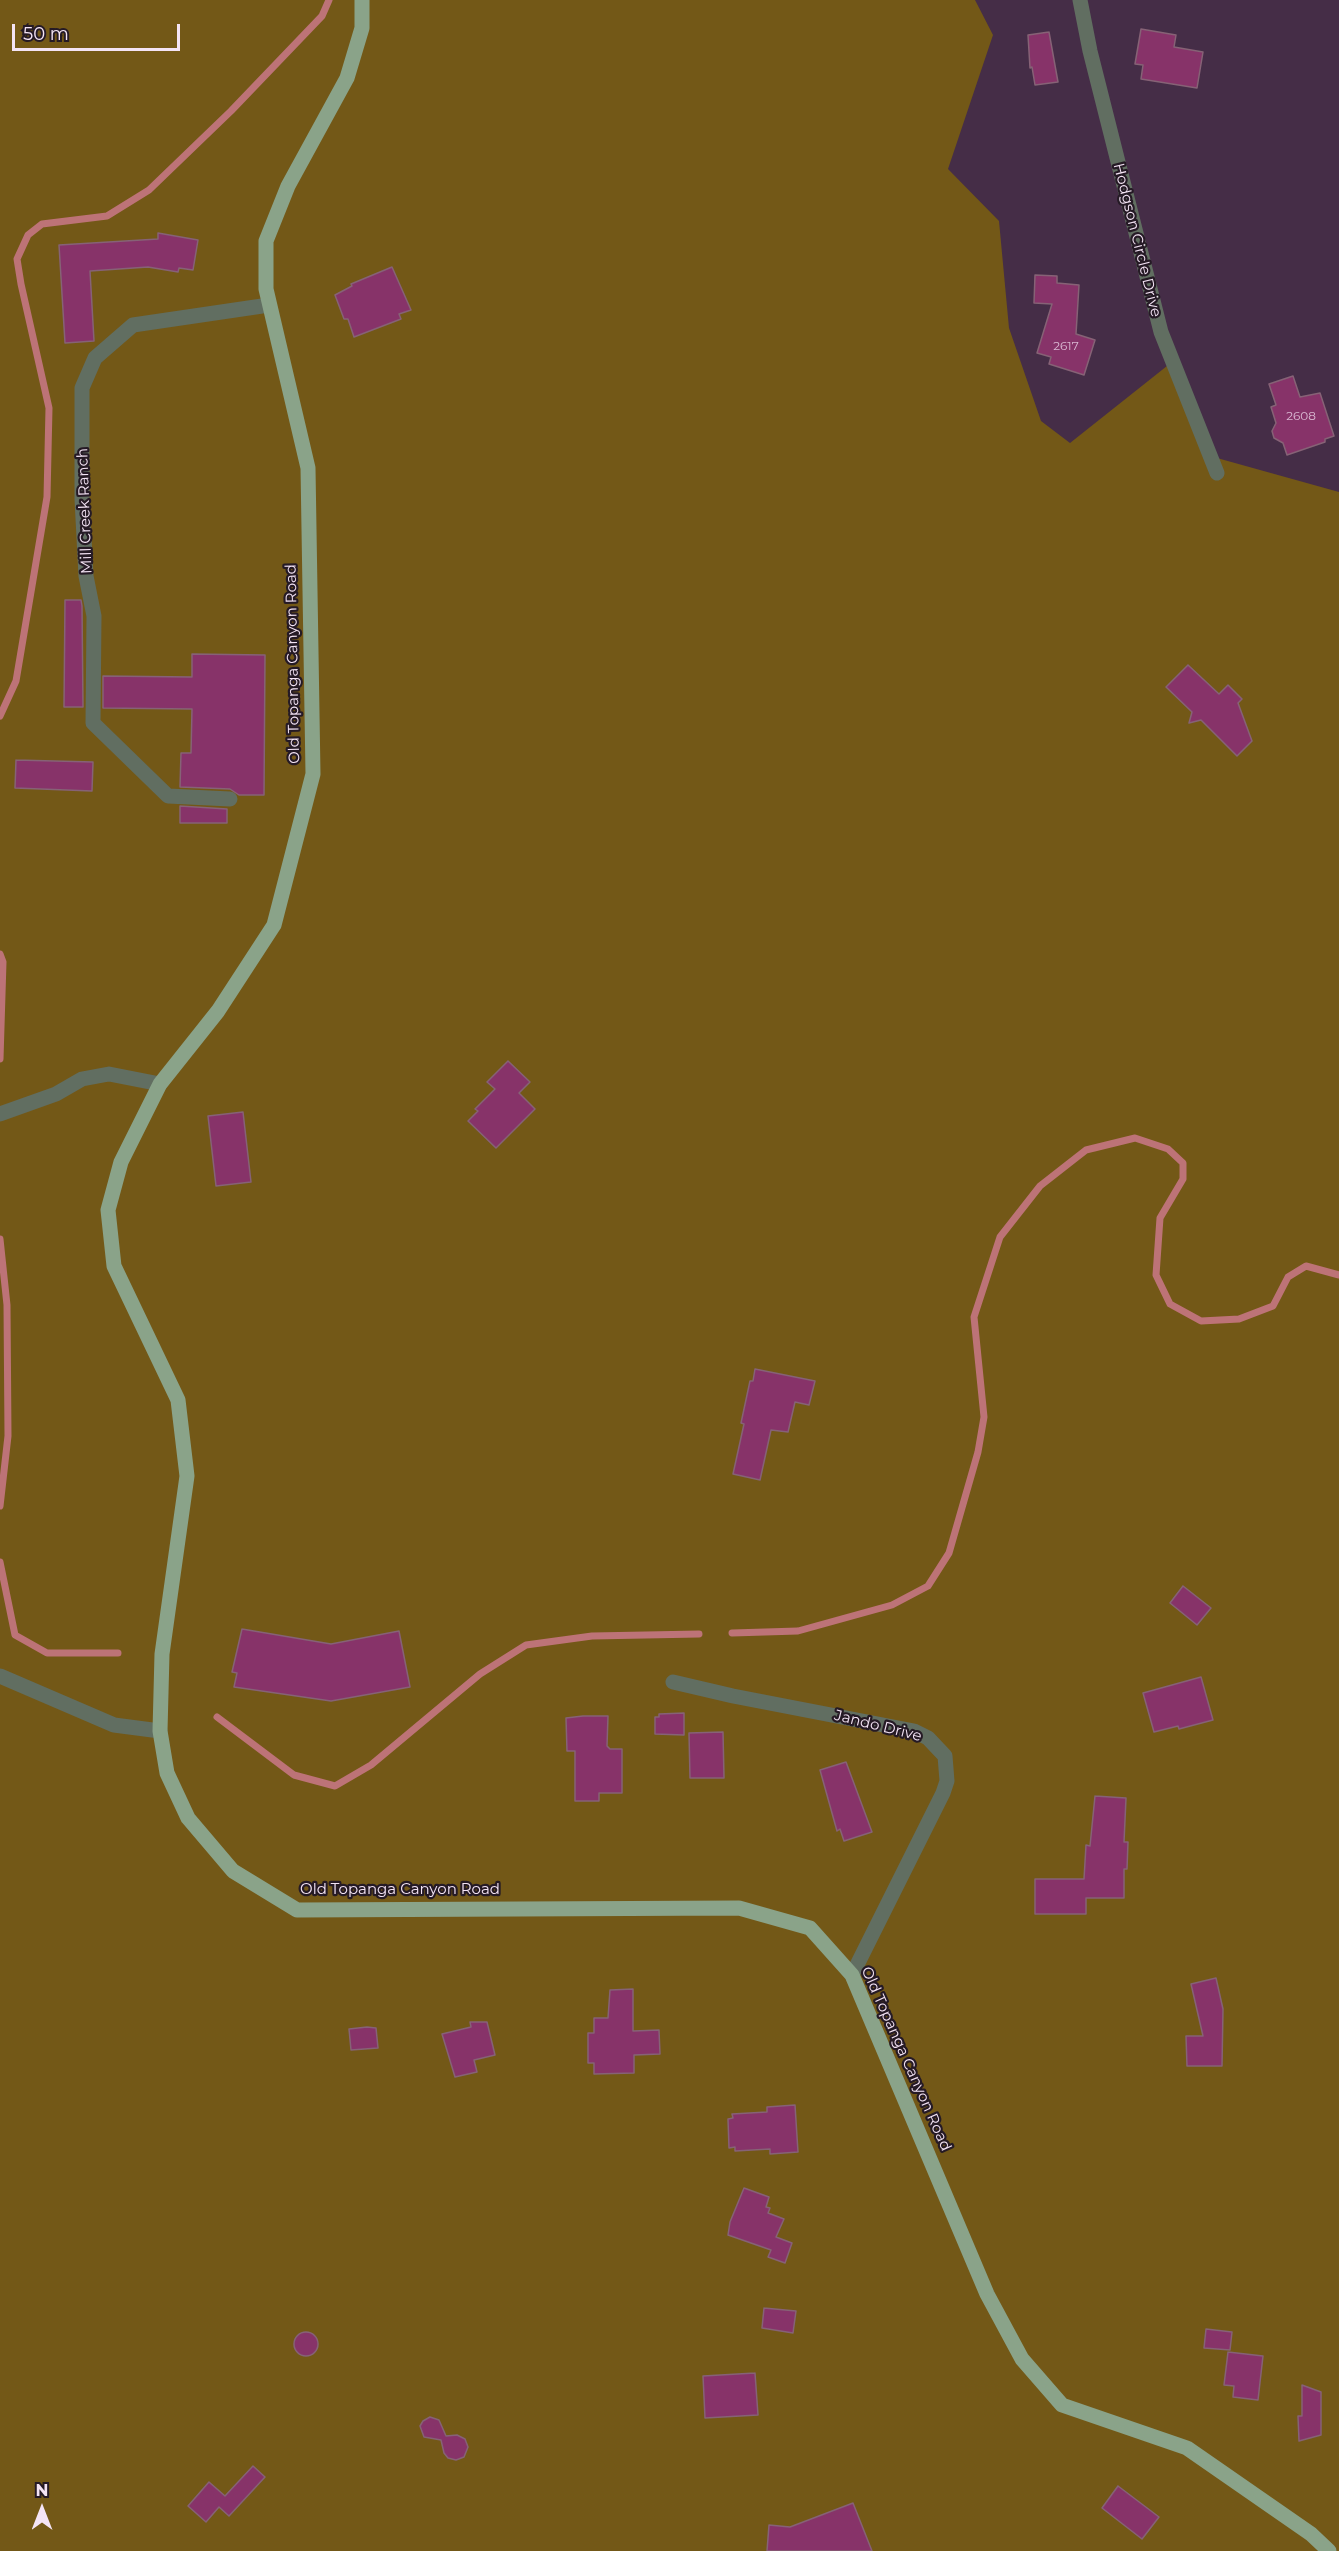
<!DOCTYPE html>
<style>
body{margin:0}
#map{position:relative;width:1339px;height:2551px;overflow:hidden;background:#452d47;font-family:Montserrat,sans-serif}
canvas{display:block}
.north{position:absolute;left:12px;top:2479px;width:60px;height:60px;-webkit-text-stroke:4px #251a25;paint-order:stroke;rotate:0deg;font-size:16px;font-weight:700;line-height:24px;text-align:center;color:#f4e4f5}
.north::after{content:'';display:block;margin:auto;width:21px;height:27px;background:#f4e4f5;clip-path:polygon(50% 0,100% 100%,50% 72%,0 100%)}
.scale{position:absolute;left:12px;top:24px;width:168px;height:27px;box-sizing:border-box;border:3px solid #f4e4f5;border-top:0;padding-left:8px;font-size:18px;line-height:21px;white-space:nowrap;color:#f4e4f5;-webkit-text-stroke:4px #251a25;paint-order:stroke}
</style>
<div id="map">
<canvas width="1339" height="2551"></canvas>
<div class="north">N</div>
<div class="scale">50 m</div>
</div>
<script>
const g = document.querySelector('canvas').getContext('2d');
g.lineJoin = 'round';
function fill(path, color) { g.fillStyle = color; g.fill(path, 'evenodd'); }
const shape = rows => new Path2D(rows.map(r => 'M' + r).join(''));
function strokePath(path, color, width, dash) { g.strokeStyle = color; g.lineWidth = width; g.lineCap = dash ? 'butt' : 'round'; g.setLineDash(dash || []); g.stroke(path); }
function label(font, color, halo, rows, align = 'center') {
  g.font = font + ' Montserrat,sans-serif'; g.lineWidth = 4.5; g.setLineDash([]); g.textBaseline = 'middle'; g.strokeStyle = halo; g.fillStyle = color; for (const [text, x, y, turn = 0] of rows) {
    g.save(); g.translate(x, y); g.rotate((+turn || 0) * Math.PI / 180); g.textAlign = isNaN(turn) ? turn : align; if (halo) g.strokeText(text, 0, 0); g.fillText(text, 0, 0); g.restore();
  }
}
fill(shape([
 [0,0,975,0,993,35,948,169,999,221,1009,328,1041,421,1070,443,1167,366,1217,458,1339,492,1339,2551,0,2551]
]), '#735817');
strokePath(shape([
 [0,716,16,681,47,497,49,408,21,284,17,259,28,235,42,224,107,216,149,190,231,111,322,16,329,0],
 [0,954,3,962,0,1059],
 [0,1239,7,1305,8,1436,0,1506],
 [0,1562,15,1635,47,1653,118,1653],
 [732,1633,798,1631,892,1605,928,1586,949,1553,978,1452,984,1417,974,1317,1000,1237,1040,1186,1086,1150,1135,1138,1168,1149,1183,1163,1183,1179,1160,1218,1156,1275,1170,1304,1201,1321,1239,1319,1273,1306,1288,1277,1306,1266,1339,1275],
 [217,1717,294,1775,335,1786,371,1765,480,1674,526,1645,592,1636,699,1634]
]), '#bd7377', 7);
const building = shape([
 [1141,29,1176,35,1174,47,1203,52,1197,88,1141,79,1143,65,1135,64,1141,29],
 [1049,32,1058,82,1035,85,1032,67,1030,68,1028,35,1049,32],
 [158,233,198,240,193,270,179,268,178,272,148,267,90,271,94,341,65,343,59,245,158,239,158,233],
 [392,267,411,310,399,314,401,319,354,337,348,319,344,319,335,295,352,286,351,284,392,267],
 [1035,275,1057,276,1057,283,1079,285,1076,334,1095,340,1084,375,1049,364,1051,357,1037,353,1052,304,1034,303,1035,275],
 [1293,376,1300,397,1320,393,1334,436,1325,439,1325,442,1287,455,1283,443,1274,438,1272,431,1276,423,1271,407,1276,405,1269,384,1293,376],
 [65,600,81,600,82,606,83,707,64,707,65,600],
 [192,654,265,655,264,795,239,795,230,789,180,787,181,753,191,753,192,709,103,708,103,676,192,677,192,654],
 [1188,665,1219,694,1228,685,1242,699,1238,703,1252,741,1237,756,1201,720,1189,723,1192,712,1166,687,1188,665],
 [16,760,93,762,92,791,15,788,16,760],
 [180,806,227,809,227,823,180,823,180,806],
 [508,1061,530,1082,519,1093,535,1109,496,1148,468,1121,478,1111,475,1109,495,1089,487,1082,508,1061],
 [243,1112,251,1182,216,1186,208,1116,243,1112],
 [755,1369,815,1381,809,1405,795,1402,788,1432,771,1430,760,1480,733,1474,744,1424,741,1423,750,1381,753,1381,755,1369],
 [1183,1586,1211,1608,1197,1625,1170,1603,1183,1586],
 [242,1629,331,1644,399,1631,410,1687,331,1701,234,1687,237,1673,232,1672,242,1629],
 [1201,1677,1213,1720,1179,1729,1178,1726,1154,1732,1143,1693,1201,1677],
 [684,1713,684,1735,655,1734,655,1717,659,1717,659,1714,684,1713],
 [583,1716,608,1716,607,1746,610,1749,622,1749,622,1793,599,1793,599,1801,575,1801,575,1751,567,1751,566,1718,583,1716],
 [723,1732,724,1778,690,1778,689,1733,723,1732],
 [846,1762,872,1832,844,1841,840,1829,837,1831,820,1770,846,1762],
 [1095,1796,1126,1798,1124,1842,1128,1842,1127,1869,1124,1869,1124,1898,1086,1898,1086,1914,1035,1914,1035,1879,1084,1879,1086,1845,1090,1846,1095,1796],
 [1216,1978,1223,2009,1222,2066,1187,2066,1186,2036,1203,2036,1191,1984,1216,1978],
 [633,1989,633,2031,659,2030,660,2054,634,2055,634,2073,594,2074,594,2063,588,2063,588,2033,594,2033,594,2018,608,2018,610,1990,633,1989],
 [470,2022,487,2022,495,2055,474,2060,477,2072,455,2077,442,2034,471,2027,470,2022],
 [367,2027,376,2028,378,2048,351,2050,349,2029,367,2027],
 [795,2105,798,2152,770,2154,770,2149,735,2151,735,2147,729,2148,728,2119,733,2118,732,2114,767,2112,767,2107,795,2105],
 [744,2188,769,2197,766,2207,770,2208,768,2213,784,2219,776,2237,792,2243,785,2263,768,2257,771,2250,728,2235,730,2222,744,2188],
 [764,2308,796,2311,793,2333,762,2328,764,2308],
 [1206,2329,1232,2332,1230,2350,1204,2348,1206,2329],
 '294 2344a12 12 0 1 1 24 0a12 12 0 1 1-24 0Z',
 [1228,2352,1263,2356,1258,2400,1233,2397,1234,2386,1224,2385,1228,2352],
 [755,2373,758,2415,705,2418,703,2376,755,2373],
 [1302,2385,1321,2392,1321,2435,1299,2441,1298,2416,1302,2416,1302,2385],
 [430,2417,439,2420,446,2436,457,2435,465,2439,468,2447,464,2457,456,2460,448,2458,444,2453,441,2440,424,2437,420,2426,423,2421,430,2417],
 [253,2466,265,2477,229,2516,219,2507,206,2522,188,2506,209,2482,225,2496,253,2466],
 [1118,2486,1159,2517,1142,2539,1102,2508,1118,2486],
 [853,2503,872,2551,767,2551,769,2525,790,2527,853,2503]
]);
fill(building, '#873369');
strokePath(building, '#866276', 1.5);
strokePath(shape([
 [1080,0,1090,51,1161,332,1217,473],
 [230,799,168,796,93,723,94,616,86,576,82,499,82,388,95,358,133,325,269,305],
 [0,1114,56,1094,82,1079,109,1074,160,1084],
 [0,1676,114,1725,160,1731],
 [673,1682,733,1696,914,1731,928,1738,945,1756,947,1781,943,1793,852,1975]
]), '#616e61', 15);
strokePath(shape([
 [362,0,362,28,347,78,288,186,266,241,266,289,308,468,313,774,274,925,218,1011,160,1084,121,1162,108,1210,114,1266,178,1400,187,1476,162,1654,160,1731,167,1773,188,1818,233,1871,297,1910,739,1908,810,1928,852,1975,987,2294,1022,2359,1062,2405,1187,2448,1311,2534,1329,2551]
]), '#8aa389', 15);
label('12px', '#d9b8d2', null, [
 ["2617",1066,346],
 ["2608",1301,416]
]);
label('15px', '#f4e4f5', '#251a25', [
 ["Hodgson Circle Drive",1137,240,76],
 ["Mill Creek Ranch",85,511,-92],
 ["Old Topanga Canyon Road",293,664,-91],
 ["Jando Drive",878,1726,14],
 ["Old Topanga Canyon Road",400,1890],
 ["Old Topanga Canyon Road",906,2059,66]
]);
</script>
